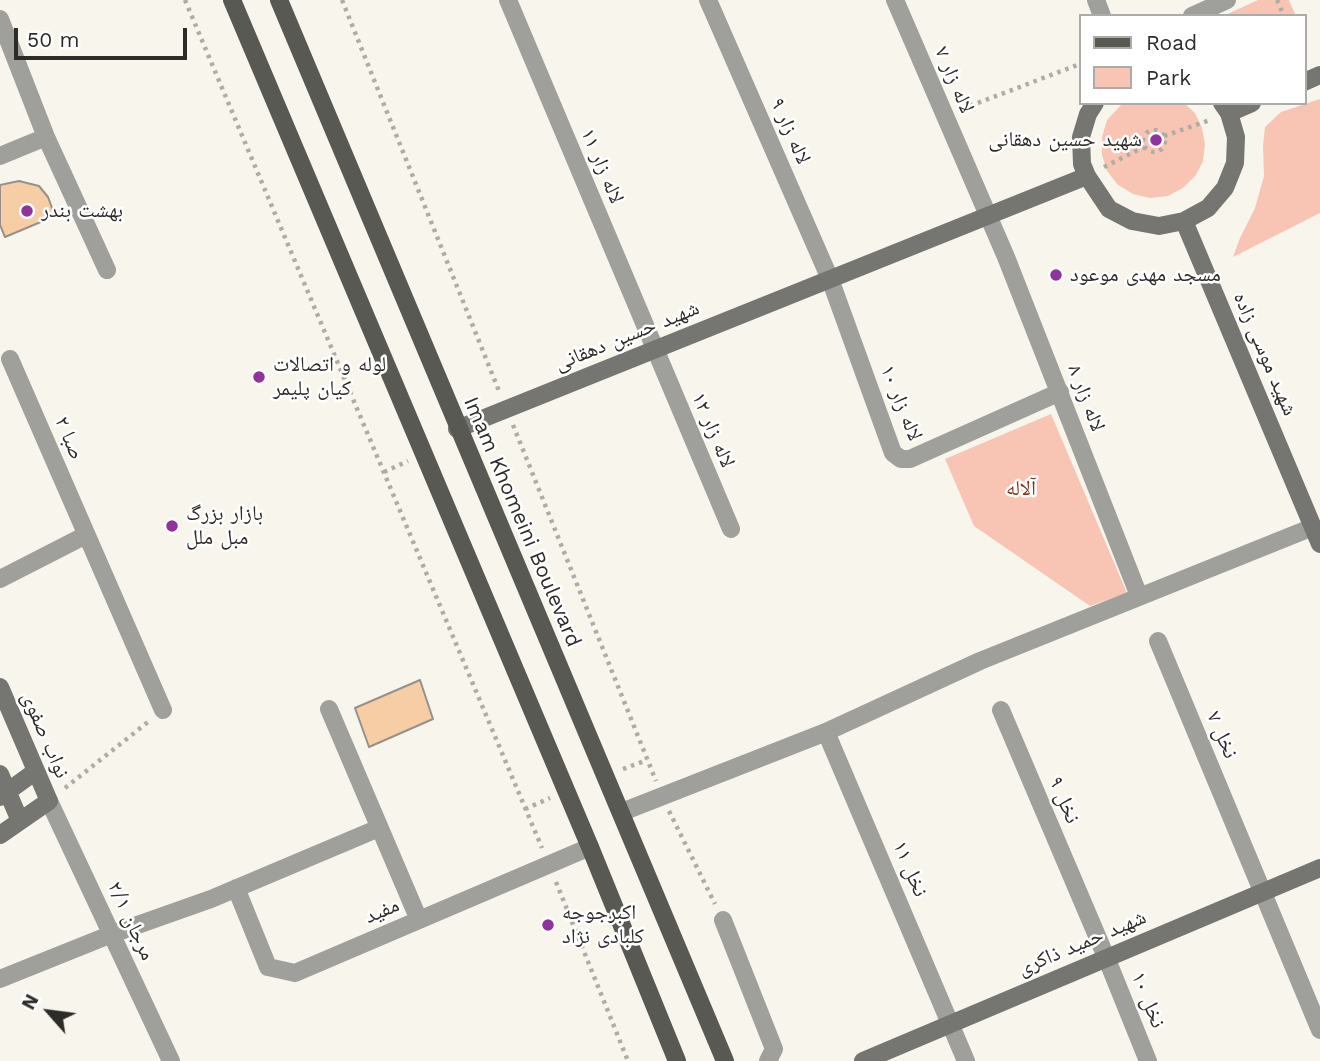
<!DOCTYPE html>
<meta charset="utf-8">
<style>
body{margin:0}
#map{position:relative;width:1320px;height:1061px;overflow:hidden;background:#f8f5ed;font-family:"Work Sans",sans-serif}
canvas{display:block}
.legend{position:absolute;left:1079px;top:14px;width:228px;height:91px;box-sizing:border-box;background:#fff;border:2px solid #ababa9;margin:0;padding:9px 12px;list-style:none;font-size:21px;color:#2d2c29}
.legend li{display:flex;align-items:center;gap:14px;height:35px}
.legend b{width:35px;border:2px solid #ababa9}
.north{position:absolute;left:14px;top:977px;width:70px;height:70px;-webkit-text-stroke:5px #fff;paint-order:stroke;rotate:298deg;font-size:19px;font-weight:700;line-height:28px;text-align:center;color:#2d2c29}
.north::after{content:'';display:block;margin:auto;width:24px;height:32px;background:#2d2c29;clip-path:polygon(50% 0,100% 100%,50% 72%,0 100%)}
.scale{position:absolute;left:14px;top:28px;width:173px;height:32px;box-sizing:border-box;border:4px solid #2d2c29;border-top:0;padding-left:9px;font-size:21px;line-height:24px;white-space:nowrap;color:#2d2c29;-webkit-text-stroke:5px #fff;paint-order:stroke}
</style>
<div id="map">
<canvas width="1320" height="1061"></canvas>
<ul class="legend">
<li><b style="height:9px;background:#585953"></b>Road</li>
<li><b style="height:19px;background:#f8c5b4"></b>Park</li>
</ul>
<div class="north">N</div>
<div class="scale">50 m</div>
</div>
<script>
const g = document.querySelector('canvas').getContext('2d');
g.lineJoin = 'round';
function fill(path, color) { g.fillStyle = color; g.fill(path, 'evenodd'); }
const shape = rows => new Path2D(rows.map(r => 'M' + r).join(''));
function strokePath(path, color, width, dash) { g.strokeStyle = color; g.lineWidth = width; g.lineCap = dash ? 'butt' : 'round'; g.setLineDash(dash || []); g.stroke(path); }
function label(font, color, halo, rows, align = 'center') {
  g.font = font + ' "Work Sans","Noto Naskh Arabic",sans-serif'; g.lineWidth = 5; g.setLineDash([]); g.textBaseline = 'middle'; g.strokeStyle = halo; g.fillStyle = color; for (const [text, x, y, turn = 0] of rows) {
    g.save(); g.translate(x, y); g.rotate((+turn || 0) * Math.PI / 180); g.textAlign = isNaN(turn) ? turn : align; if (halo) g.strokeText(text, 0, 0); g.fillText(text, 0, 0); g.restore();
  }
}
fill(shape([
 [1258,0,1289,0,1296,16,1223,16],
 [1320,99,1320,213,1233,257,1240,238,1255,208,1264,176,1263,146,1265,127,1281,112],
 [1123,103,1184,103,1195,113,1202,128,1205,144,1203,161,1196,175,1183,188,1168,196,1150,198,1133,194,1118,185,1107,171,1102,155,1102,137,1107,120],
 [1051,414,1127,593,1090,606,974,526,945,459]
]), '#f8c5b4');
const building = shape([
 [19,181,39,186,48,197,55,216,5,237,0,225,0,185,19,181],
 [420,680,433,719,369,747,355,708,420,680]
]);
fill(building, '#f7cda6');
strokePath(building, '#97918b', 2);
strokePath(shape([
 [185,0,542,848],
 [342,0,499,391],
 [1277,0,1284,16],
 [962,109,1080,64],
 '1143 141a11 11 0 1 1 22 0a11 11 0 1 1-22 0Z',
 [1164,136,1210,120],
 [1104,167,1144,147],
 [513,425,656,781],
 [384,472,408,461],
 [623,769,647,760],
 [65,788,148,722],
 [525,809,550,798],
 [669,811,715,904],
 [556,882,628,1061]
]), '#aeaca6', 4.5, [3.5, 5]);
strokePath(shape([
 [508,0,731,529],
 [708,0,830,279,893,453,901,459,910,459,1060,392],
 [895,0,1006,257,1139,596],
 [1096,0,1102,16],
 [1192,16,1227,0],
 [0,19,46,137,0,156],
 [46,137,107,270],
 [10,359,163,710],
 [0,579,86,535],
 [1158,641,1320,1030],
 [329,709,419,920],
 [1001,710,1106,957,1148,1061],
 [826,732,966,1061],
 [49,801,171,1061],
 [622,812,826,732,980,661,1313,527],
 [236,888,268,967,295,973,590,847],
 [723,920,774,1049,768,1061],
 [0,979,112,934,211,899,379,828]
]), '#9f9f9c', 18);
strokePath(shape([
 [1304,82,1320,75],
 [1095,103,1088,114,1081,137,1082,164,1087,176,1109,209,1132,221,1159,226,1184,221,1208,208,1225,188,1235,163,1236,137,1229,113,1222,103],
 [1229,113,1252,103],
 [1184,221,1320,544],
 [457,429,1087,176],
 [0,687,49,801,0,835],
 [0,774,20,821],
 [0,797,36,771],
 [863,1061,1320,868]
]), '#757671', 18);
strokePath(shape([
 [232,0,590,847,677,1061],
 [279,0,725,1061]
]), '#585953', 18);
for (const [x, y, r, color] of [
 [1156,140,7,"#91339c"],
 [27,211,7,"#91339c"],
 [1056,275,7,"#91339c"],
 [259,377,7,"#91339c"],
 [172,526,7,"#91339c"],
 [548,925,7,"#91339c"]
]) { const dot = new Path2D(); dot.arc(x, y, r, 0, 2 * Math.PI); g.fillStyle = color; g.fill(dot); strokePath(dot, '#fff', 2.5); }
label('21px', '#2d2c29', '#fff', [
 ["لاله زار ۷",954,80,67],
 ["لاله زار ۹",790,131,66],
 ["لاله زار ۱۱",602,166,67],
 ["شهید حسین دهقانی",627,336,-22],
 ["شهید موسی زاده",1265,354,67],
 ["لاله زار ۸",1086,398,69],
 ["لاله زار ۱۰",901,403,68],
 ["لاله زار ۱۲",713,430,67],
 ["صبا ۲",69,438,67],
 ["Imam Khomeini Boulevard",522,522,67],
 ["نواب صفوی",45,735,67],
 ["نخل ۷",1222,735,67],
 ["نخل ۹",1064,800,67],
 ["نخل ۱۱",910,869,67],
 ["مفید",382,911,-23],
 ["مرجان ۲/۱",131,921,65],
 ["شهید حمید ذاکری",1082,943,-23],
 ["نخل ۱۰",1148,1000,68]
]);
label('21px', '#2d2c29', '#fff', [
 ["شهید حسین دهقانی",1142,140,"right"],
 ["بهشت بندر",41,211],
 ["مسجد مهدی موعود",1070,275],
 ["لوله و اتصالات",273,365],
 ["کیان پلیمر",273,389],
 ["بازار بزرگ",186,514],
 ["مبل ملل",186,538],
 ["اکبرجوجه",562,913],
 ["کلبادی نژاد",562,937]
], 'left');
label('21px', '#843417', '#fff', [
 ["آلاله",1021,489]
]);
</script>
